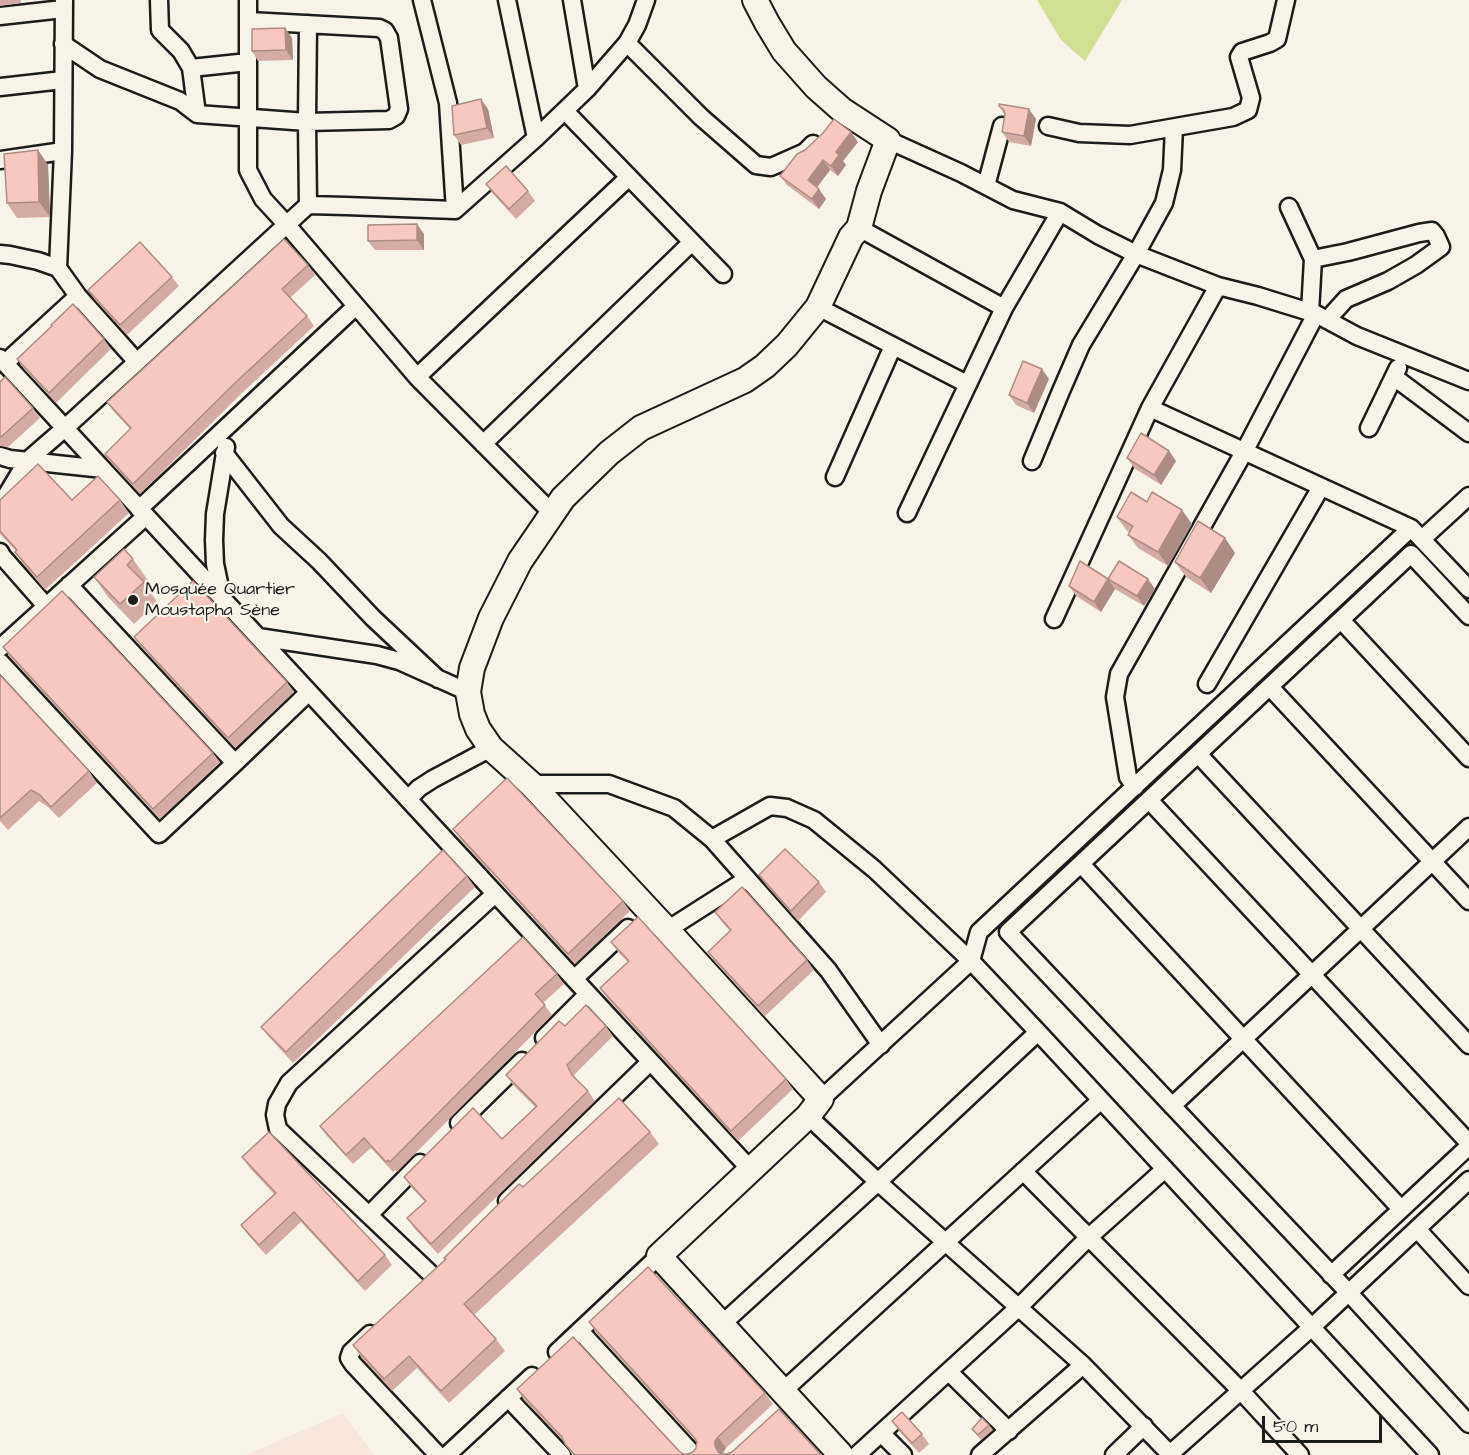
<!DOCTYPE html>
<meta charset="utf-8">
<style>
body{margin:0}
#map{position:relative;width:1469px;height:1455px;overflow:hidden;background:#f7f3e8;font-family:"Architects Daughter",sans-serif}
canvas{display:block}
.scale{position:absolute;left:1262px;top:1416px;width:120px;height:27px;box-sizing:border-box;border:3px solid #1c1c1c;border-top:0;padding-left:8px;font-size:18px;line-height:21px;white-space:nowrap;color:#1c1c1c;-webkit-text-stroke:4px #f7f3e8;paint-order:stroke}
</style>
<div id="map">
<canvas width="1469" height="1455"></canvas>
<div class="scale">50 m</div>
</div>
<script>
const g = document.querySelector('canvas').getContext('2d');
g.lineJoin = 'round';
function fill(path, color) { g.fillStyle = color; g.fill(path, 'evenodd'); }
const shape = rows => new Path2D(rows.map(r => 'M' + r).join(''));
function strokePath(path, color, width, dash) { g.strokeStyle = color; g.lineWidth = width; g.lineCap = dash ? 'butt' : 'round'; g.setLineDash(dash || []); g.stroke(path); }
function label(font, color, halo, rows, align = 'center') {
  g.font = font + ' "Architects Daughter",sans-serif'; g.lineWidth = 4.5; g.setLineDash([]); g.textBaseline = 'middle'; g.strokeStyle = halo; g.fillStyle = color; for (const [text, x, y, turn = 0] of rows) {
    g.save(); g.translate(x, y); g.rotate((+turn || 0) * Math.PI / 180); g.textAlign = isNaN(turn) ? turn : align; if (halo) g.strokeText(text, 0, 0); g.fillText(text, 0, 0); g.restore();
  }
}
fill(shape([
 [343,1413,374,1455,246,1455]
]), '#f7e6dc');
fill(shape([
 [1037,0,1122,0,1085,61,1061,40]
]), '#d0df93');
const street = shape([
 [159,0,160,30,181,51,191,68,197,114],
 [248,0,248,170,263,199,287,225,417,377,552,513],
 [422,0,448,103,455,210],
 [507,0,536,138],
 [572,0,587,89],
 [0,16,63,9],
 [308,24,307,122,308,205],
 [627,43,701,117,756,165,771,167,805,152,813,144],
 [63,44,100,69,180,101,197,114,307,122,389,120,396,116,399,109,389,38,385,31,379,28,249,21],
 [191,68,248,62],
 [0,87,63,80],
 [565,111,723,274],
 [1048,126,1079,133,1130,135,1233,117,1248,110,1251,98,1239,57,1242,52,1270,43,1277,39,1286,0],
 [888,140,961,173,1013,200,1060,212,1098,235,1136,254,1218,286,1258,296,1316,314,1357,336,1469,381],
 [0,160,63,151],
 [986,186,1002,126],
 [1289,207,1313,259,1310,312],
 [859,228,1004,308],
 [0,254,10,255,38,261,58,268,78,296,137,362],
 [1313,259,1348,252,1419,233,1432,231,1436,236,1441,247,1416,265,1388,281,1346,299,1327,320],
 [58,268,63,151,64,0],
 [818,307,967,384],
 [0,358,750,1169],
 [5,363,78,296],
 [417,377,629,177],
 [1394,377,1469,433],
 [1150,408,1411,528,1469,589],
 [1369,428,1398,368],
 [483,444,692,242],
 [224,453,281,526,319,561,373,618,438,679],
 [0,456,10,459,103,469],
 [1032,461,1061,391,1081,345,1136,254,1164,203,1172,170,1174,128],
 [835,477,893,346],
 [0,506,27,461,65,428,308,205,346,206,455,210,536,138,587,89,627,43,637,25,646,0],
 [139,509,356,306],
 [907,513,1004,308,1060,212],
 [1422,539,1469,496],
 [0,552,2,556,46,606],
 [69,585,235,763],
 [222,597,215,564,214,540,215,514,226,447],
 [1469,616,1411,554,1008,932,1349,1293,1469,1424],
 [1054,619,1150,408,1218,286],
 [1341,620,1469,758],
 [258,637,377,655,399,661,468,692],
 [0,648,146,516],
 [0,662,159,834,235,763,309,692],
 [1207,684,1321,487],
 [1270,687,1469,901],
 [1198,754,1469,1045],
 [531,784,609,784,674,808,712,839,770,806,787,808,814,820,874,869,971,961,1038,1032,1430,1455],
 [1135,787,1128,777,1115,697,1119,674,1244,452,1316,314],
 [408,799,419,788,433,779,491,748],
 [1149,800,1469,1143],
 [712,839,828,970,881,1045],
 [1081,864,1401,1209],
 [667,930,747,879],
 [574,979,628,928],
 [544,1038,588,994],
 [821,1099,971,961,979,932,1411,528],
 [1172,1106,1469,827],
 [808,1116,878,1182,1083,1365,1171,1455],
 [459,1123,522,1061],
 [1023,1171,1241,1391,1300,1455],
 [507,1201,650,1062],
 [369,1215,420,1163],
 [1417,1229,1469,1286],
 [432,1275,278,1129,275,1115,277,1104,289,1083,495,894],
 [1331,1275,1469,1146],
 [722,1324,878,1182,1038,1032],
 [580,1331,694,1455],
 [370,1334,351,1352,349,1358,353,1364,438,1455],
 [557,1352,659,1256],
 [949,1372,1009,1431],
 [783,1391,1101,1100],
 [508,1398,562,1455],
 [881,1433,903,1455],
 [1170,1454,1312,1327,1469,1180],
 [447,1455,532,1376],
 [857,1455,1019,1307,1089,1237,1165,1169],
 [980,1455,1083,1365],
 [1114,1455,1144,1426]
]);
const secondary = shape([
 [755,0,767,23,784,51,816,87,842,110,888,140,869,191,859,228,851,237,818,307,787,345,765,366,745,380,641,428,609,453,563,498,520,561,491,618,472,668,468,692,472,714,478,729,491,748,531,784,667,930,821,1099,808,1116,659,1256,841,1455]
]);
strokePath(street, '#1c1c1c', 21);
strokePath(secondary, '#1c1c1c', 28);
strokePath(street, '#f7f3e8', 16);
strokePath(secondary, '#f7f3e8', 24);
fill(shape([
 [0,0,21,0,21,3,0,6],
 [285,28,292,38,293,60,258,61,252,51],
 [999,106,1036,119,1031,146,1009,142,1002,132,1005,115],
 [488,109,494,138,461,145,454,135],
 [858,142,843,161,846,165,838,176,830,170,817,187,826,199,819,209,787,185,780,176],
 [38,150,48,165,50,217,17,218,7,203],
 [486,184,528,191,535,201,516,219,493,194],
 [424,234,424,250,375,250,368,241],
 [308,265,315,275,290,298,307,316,314,326,243,392,140,494,112,464,105,454,130,429,114,412,107,402],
 [172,277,179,286,127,335,95,300,88,290],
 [52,326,104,339,111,349,56,403,24,369,17,359],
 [1049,379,1034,413,1016,405,1009,395],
 [0,382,33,408,40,418,8,447,0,446],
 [1169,451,1176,461,1161,485,1134,468,1127,458],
 [0,500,120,500,129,513,45,590,24,565,15,552,16,551,0,534],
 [1147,502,1192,524,1168,566,1138,548,1128,535,1129,532,1127,531,1117,517],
 [1225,538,1235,553,1211,593,1186,577,1175,562],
 [133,559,147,579,144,582,157,602,134,624,108,597,94,577],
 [1108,579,1155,589,1144,606,1115,589,1101,612,1076,596,1069,586],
 [134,637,287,682,294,692,235,748,141,647],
 [3,647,213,753,220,762,160,819,10,657],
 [0,675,89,771,97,783,59,818,48,807,39,801,8,830,0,821],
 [453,829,623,901,630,911,575,964,490,871,490,872,460,839],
 [759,875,819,882,826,892,798,921,766,885],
 [467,876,475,887,293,1063,269,1037,261,1027],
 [715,912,807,960,814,970,765,1016,715,962,708,952,730,931,722,922],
 [611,942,786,1079,793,1089,738,1141,607,998,600,988,628,962,618,952],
 [557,974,564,984,543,1003,552,1015,397,1172,395,1170,393,1172,371,1148,353,1164,327,1136,320,1126],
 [565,1026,606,1026,613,1036,574,1075,576,1079,588,1091,595,1101,438,1254,414,1228,407,1218,425,1202,411,1187,404,1177,502,1139,535,1107,513,1085,506,1075],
 [650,1132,659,1144,474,1315,496,1339,505,1351,449,1403,417,1368,392,1391,361,1357,353,1345,523,1187],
 [242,1157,385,1255,392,1265,365,1291,301,1222,266,1255,248,1235,241,1225,274,1194,249,1167],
 [589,1322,765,1393,773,1404,726,1448,723,1454,821,1455,572,1455,564,1441,524,1400,517,1389,679,1451,683,1454,688,1454,693,1452,696,1448,697,1442,596,1333],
 [892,1421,922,1434,929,1444,919,1453,899,1431],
 [989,1425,993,1430,981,1440,972,1429]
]), '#d5aca5');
fill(shape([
 [285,28,292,38,293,60,286,50],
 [481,99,488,109,494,138,487,128],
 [1029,109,1036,119,1031,146,1024,136],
 [851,132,858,142,843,161,846,165,838,176,831,166,836,152],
 [38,150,48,165,50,217,39,202],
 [823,160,830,170,815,190,808,180],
 [819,189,826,199,819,209,812,199],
 [417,224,424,234,424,250,417,240],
 [1042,369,1049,379,1034,413,1027,403],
 [1169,451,1176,461,1161,485,1154,475],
 [1182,510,1192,524,1168,566,1158,552],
 [1225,538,1235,553,1211,593,1200,578],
 [1108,579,1115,589,1101,612,1094,602],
 [1148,579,1155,589,1144,606,1137,596],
 [718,1437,726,1448,723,1452,723,1455,720,1455,715,1446,715,1441]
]), '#ae8c86');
const building = shape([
 [285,28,286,50,252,51,252,29,285,28],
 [481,99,487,128,454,135,452,106,481,99],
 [999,104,1029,109,1024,136,1002,132,1005,114,1003,109,999,106,999,104],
 [834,119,851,132,836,152,839,155,831,166,823,160,808,180,819,189,812,199,780,176,797,154,805,150,823,133,834,119],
 [38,150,39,202,7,203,4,154,38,150],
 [506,166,528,191,509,209,486,184,506,166],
 [417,224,417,240,368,241,368,225,417,224],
 [284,239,308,265,282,289,307,316,236,382,133,484,105,454,131,428,107,402,284,239],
 [140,242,172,277,120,325,88,290,140,242],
 [73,304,104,339,49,393,17,359,52,326,51,325,73,304],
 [1023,361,1042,369,1027,403,1009,395,1023,361],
 [5,377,33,408,1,437,0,437,0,382,5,377],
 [1141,433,1169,451,1154,475,1127,458,1141,433],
 [38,464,72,500,98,476,120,500,37,577,15,552,17,550,0,531,0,500,38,464],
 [1131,492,1147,502,1152,492,1182,510,1158,552,1128,535,1133,526,1117,517,1131,492],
 [1198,521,1225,538,1200,578,1175,562,1198,521],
 [124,549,133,559,127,565,144,582,120,604,94,577,124,549],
 [1080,561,1108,579,1094,602,1069,586,1080,561],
 [1119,561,1148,579,1137,596,1108,579,1119,561],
 [193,581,287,682,228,738,134,637,193,581],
 [62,591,213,753,153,809,3,647,62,591],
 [0,675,89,771,51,807,40,795,31,790,0,818,0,675],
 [507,778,623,901,568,954,453,829,507,778],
 [785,849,819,882,791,911,759,875,785,849],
 [443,850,467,876,286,1052,261,1027,443,850],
 [742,887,807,960,758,1006,708,952,731,930,715,912,742,887],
 [638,917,786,1079,731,1131,600,988,629,961,611,942,638,917],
 [523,937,557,974,535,994,545,1005,390,1162,388,1160,386,1162,364,1138,346,1155,320,1126,523,937],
 [586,1005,606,1026,567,1065,572,1075,588,1091,431,1244,407,1218,426,1201,404,1177,473,1108,502,1139,537,1106,506,1075,559,1021,565,1026,586,1005],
 [619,1098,650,1132,464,1304,496,1339,441,1391,409,1356,384,1379,353,1345,446,1259,444,1258,519,1184,523,1187,619,1098],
 [269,1132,385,1255,358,1281,294,1212,259,1245,241,1225,276,1193,242,1157,269,1132],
 [648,1267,765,1393,718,1437,715,1441,715,1446,718,1452,722,1454,727,1454,732,1452,779,1409,821,1455,575,1455,565,1444,562,1437,517,1389,573,1337,679,1451,683,1454,688,1454,693,1452,696,1448,697,1442,694,1437,589,1322,648,1267],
 [902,1412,922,1434,912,1443,892,1421,902,1412],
 [982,1418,989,1425,978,1435,972,1429,982,1418]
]);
fill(building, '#f8c8c0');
strokePath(building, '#ae8c86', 1.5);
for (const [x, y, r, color] of [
 [133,600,6,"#1c1c1c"]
]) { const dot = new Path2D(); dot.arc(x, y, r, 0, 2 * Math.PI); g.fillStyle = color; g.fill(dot); strokePath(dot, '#f7f3e8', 2); }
label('18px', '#1c1c1c', '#f7f3e8', [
 ["Mosquée Quartier",145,590],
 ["Moustapha Sène",145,611]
], 'left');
</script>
